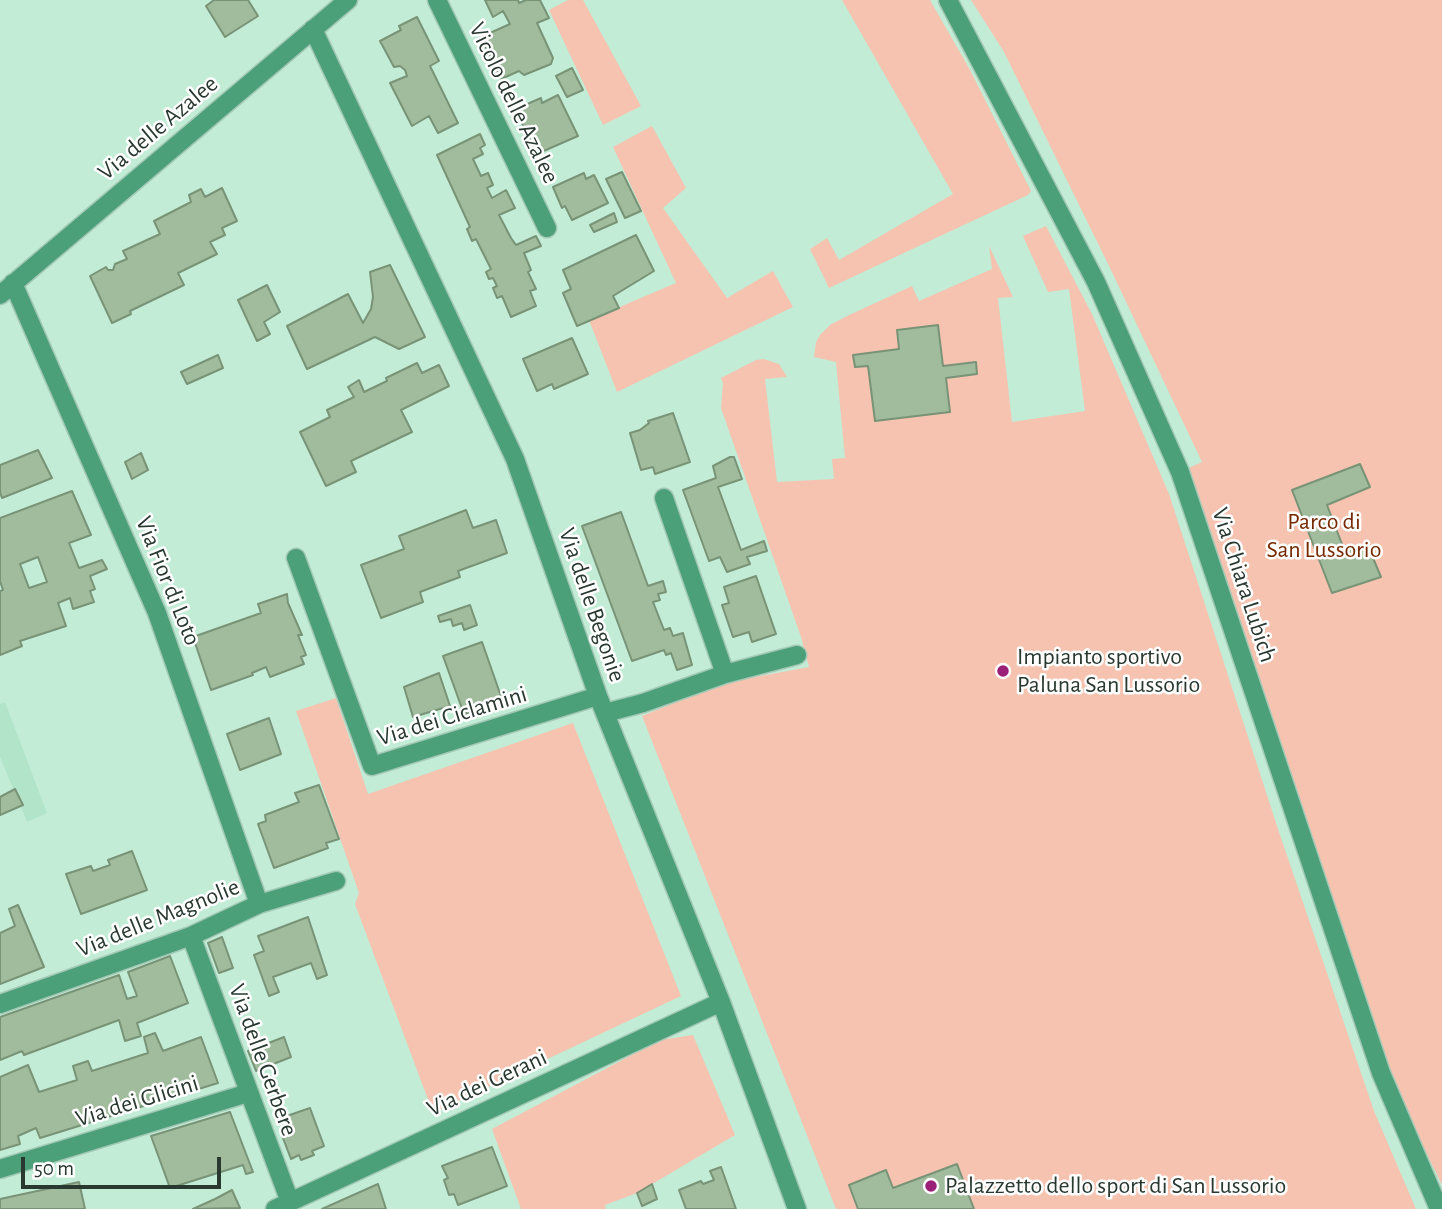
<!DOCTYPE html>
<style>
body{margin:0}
#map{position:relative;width:1442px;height:1209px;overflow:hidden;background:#c2ecd6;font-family:"Alegreya Sans",sans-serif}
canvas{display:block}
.scale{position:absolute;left:21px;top:1157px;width:200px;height:32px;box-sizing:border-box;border:4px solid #293930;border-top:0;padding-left:9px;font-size:21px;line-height:24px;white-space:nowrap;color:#293930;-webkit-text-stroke:5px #fff;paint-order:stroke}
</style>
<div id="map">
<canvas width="1442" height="1209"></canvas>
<div class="scale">50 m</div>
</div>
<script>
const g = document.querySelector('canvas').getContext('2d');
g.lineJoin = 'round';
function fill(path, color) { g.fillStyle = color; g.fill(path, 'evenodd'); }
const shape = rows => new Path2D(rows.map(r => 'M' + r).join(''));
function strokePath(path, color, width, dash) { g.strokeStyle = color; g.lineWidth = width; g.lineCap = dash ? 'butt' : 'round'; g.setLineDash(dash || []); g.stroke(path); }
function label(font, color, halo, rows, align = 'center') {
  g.font = font + ' "Alegreya Sans",sans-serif'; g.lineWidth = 5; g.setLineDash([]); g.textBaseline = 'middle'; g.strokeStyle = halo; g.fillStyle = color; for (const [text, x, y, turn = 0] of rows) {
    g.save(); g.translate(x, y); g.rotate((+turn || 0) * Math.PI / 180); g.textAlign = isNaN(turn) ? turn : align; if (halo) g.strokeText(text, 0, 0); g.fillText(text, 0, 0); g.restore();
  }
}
fill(shape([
 [5,702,47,813,27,822,0,757,0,704]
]), '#b2e4c9');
fill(shape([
 [568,0,583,0,641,106,603,125,549,10],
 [842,0,930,0,969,68,1031,191,1028,195,829,288,810,249,827,238,839,260,953,194],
 [971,0,1442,0,1442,1185,1369,1035,1180,472,1202,462,1110,268,1004,52],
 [652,126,686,188,663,208,727,298,773,271,793,307,617,392,589,320,676,283,613,147],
 [1046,226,1092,314,1169,494,1279,832,1374,1111,1416,1209,836,1209,642,716,723,683,809,667,801,637,721,408,723,383,721,378,756,360,764,359,779,364,787,377,765,379,777,482,834,479,832,459,845,458,836,362,814,357,816,342,820,335,830,325,847,316,912,286,919,301,992,269,989,246,1013,297,998,298,1012,422,1085,411,1069,289,1048,292,1023,236],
 [336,698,368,794,573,723,681,996,433,1113,355,904,359,893,296,711],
 [693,1035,735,1135,637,1193,605,1205,606,1209,521,1209,492,1129,660,1040]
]), '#f5c3b0');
const building = shape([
 [214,0,248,0,258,16,225,37,206,6,214,0],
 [485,0,518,0,519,3,526,0,540,0,549,18,537,23,553,58,551,64,524,75,519,71,501,79,481,37,510,24,503,11,493,17,485,0],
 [417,17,439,61,430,66,458,123,438,133,429,116,412,126,390,83,407,76,405,70,400,66,394,67,380,41,401,30,399,26,417,17],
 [572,68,583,90,567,97,556,76,572,68],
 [558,95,578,136,539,153,535,150,521,121,518,123,511,109,524,102,525,105,541,98,542,103,558,95],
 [480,134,485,145,480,148,483,154,473,159,481,176,488,173,493,185,487,188,492,198,506,190,515,208,499,215,511,238,516,245,536,236,541,246,524,253,531,270,528,272,536,289,530,291,536,306,511,317,502,296,497,298,493,288,497,286,493,278,489,279,486,272,491,269,476,239,472,241,467,229,470,227,437,155,480,134],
 [622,172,641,211,625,218,606,179,622,172],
 [584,173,586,179,594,175,608,203,572,220,565,206,562,208,553,187,584,173],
 [222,188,237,221,222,228,225,235,210,242,217,254,178,273,184,285,130,311,131,314,112,323,90,276,106,267,108,270,113,270,115,264,127,259,123,251,160,234,154,221,191,202,189,195,201,189,205,197,222,188],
 [614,213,617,222,594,232,590,225,614,213],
 [636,235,654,271,613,296,619,308,577,326,563,293,571,289,563,270,636,235],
 [390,265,425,337,399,349,375,337,307,369,287,326,348,294,363,323,371,309,373,297,370,272,390,265],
 [267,285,280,312,264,322,270,334,257,341,238,300,267,285],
 [938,325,943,366,976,362,977,374,946,378,950,412,875,421,868,366,855,367,853,355,899,349,897,330,938,325],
 [572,338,588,374,554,389,552,384,537,391,523,359,572,338],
 [218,355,223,368,187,384,181,372,218,355],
 [417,363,422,373,439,365,449,386,401,410,412,432,351,461,356,472,326,486,300,432,330,417,327,410,354,397,348,387,359,380,364,392,387,381,386,378,417,363],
 [673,413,690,462,655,474,653,467,641,470,630,433,640,430,649,423,648,421,673,413],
 [38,450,52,478,2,498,0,492,0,465,38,450],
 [141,453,148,470,132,479,125,462,141,453],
 [730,457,734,457,742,479,718,487,741,550,764,541,767,551,747,557,750,564,727,572,720,557,709,561,683,490,716,478,713,466,730,457],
 [1360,464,1370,487,1327,505,1345,552,1368,546,1381,577,1332,593,1292,490,1360,464],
 [72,491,91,535,69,543,79,568,102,560,107,569,90,576,95,589,90,591,94,602,73,609,70,598,58,603,66,626,20,641,22,646,0,655,0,591,3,590,0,581,0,518,72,491],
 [38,557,47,582,29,588,20,564,38,557],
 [466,510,473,528,496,520,507,553,458,571,460,577,420,592,423,602,381,618,361,565,404,549,399,536,466,510],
 [621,512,648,586,663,581,666,592,658,594,660,600,653,602,664,630,670,628,673,636,683,633,692,665,677,670,671,653,666,655,664,650,632,661,582,526,621,512],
 [756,576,776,634,752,642,749,632,733,637,722,605,729,603,724,587,756,576],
 [287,594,288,603,302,635,298,635,306,655,301,657,304,664,270,677,266,667,252,673,253,675,211,690,193,637,261,613,258,604,287,594],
 [470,605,477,625,464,630,462,623,453,626,451,619,440,622,438,616,470,605],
 [482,642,503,702,464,714,443,656,482,642],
 [439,673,450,706,413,717,404,687,439,673],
 [269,718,281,754,240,770,227,734,269,718],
 [319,785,339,839,326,843,328,848,274,868,258,824,266,821,265,815,299,802,295,793,319,785],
 [15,789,23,805,0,815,0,797,15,789],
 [132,851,147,890,81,914,66,874,91,866,93,871,110,865,108,860,132,851],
 [18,905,44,967,0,984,0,933,15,926,9,909,18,905],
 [308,917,327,975,317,979,311,963,273,977,279,992,269,996,254,955,264,951,258,936,308,917],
 [222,937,233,968,219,973,208,943,222,937],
 [170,956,188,1003,137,1023,141,1036,125,1041,119,1020,24,1055,22,1051,0,1060,0,1017,119,975,127,999,137,996,128,972,170,956],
 [155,1033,163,1051,201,1037,218,1083,40,1138,36,1128,18,1136,20,1144,0,1150,0,1077,28,1065,39,1092,77,1080,73,1066,88,1061,92,1071,148,1053,144,1037,155,1033],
 [284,1037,291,1057,256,1071,248,1051,284,1037],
 [310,1108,324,1146,312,1151,314,1155,301,1160,299,1155,291,1159,281,1133,284,1128,281,1118,310,1108],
 [230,1112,253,1172,246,1174,243,1165,170,1188,151,1136,230,1112],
 [492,1147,507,1186,458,1205,454,1194,449,1195,444,1180,448,1178,442,1166,492,1147],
 [957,1164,974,1209,858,1209,849,1185,886,1170,893,1188,957,1164],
 [721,1167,736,1209,686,1209,679,1190,701,1181,703,1184,714,1180,710,1171,721,1167],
 [79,1182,85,1209,0,1209,0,1199,79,1182],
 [378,1184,386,1209,322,1209,378,1184],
 [652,1184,657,1199,642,1206,637,1193,652,1184],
 [232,1190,240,1208,193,1209,215,1199,232,1190]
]);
fill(building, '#a0bc9d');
strokePath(building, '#799376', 2);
const minor = shape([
 [437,0,547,228],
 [948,0,1096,282,1180,472,1381,1073,1439,1209],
 [313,29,515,459,598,696,721,1002,797,1209],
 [13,283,157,613,259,904],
 [0,295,348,0],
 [664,498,725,674],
 [296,558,372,766,598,696],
 [605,713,643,703,725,674,797,655],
 [191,936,290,1202],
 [0,1004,191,936,259,904,336,881],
 [0,1169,248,1093],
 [275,1209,721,1002]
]);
strokePath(minor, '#a3c8b5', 21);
strokePath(minor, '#4ba079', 18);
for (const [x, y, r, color] of [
 [1003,671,7,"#9a2078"],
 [931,1186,7,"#9a2078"]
]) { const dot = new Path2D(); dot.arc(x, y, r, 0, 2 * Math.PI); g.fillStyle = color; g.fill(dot); strokePath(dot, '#fff', 2.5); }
label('24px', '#293930', '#fff', [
 ["Vicolo delle Azalee",514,103,64],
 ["Via delle Azalee",158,128,-40],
 ["Via Fior di Loto",168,581,68],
 ["Via Chiara Lubich",1244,585,72],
 ["Via delle Begonie",592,605,71],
 ["Via dei Ciclamini",452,716,-17],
 ["Via delle Magnolie",158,918,-22],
 ["Via delle Gerbere",263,1060,70],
 ["Via dei Gerani",487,1083,-25],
 ["Via dei Glicini",137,1101,-17]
]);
label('24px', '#762901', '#fff', [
 ["Parco di",1324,522],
 ["San Lussorio",1324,550]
]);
label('24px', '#293930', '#fff', [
 ["Impianto sportivo",1017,657],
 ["Paluna San Lussorio",1017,685],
 ["Palazzetto dello sport di San Lussorio",945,1186]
], 'left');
</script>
